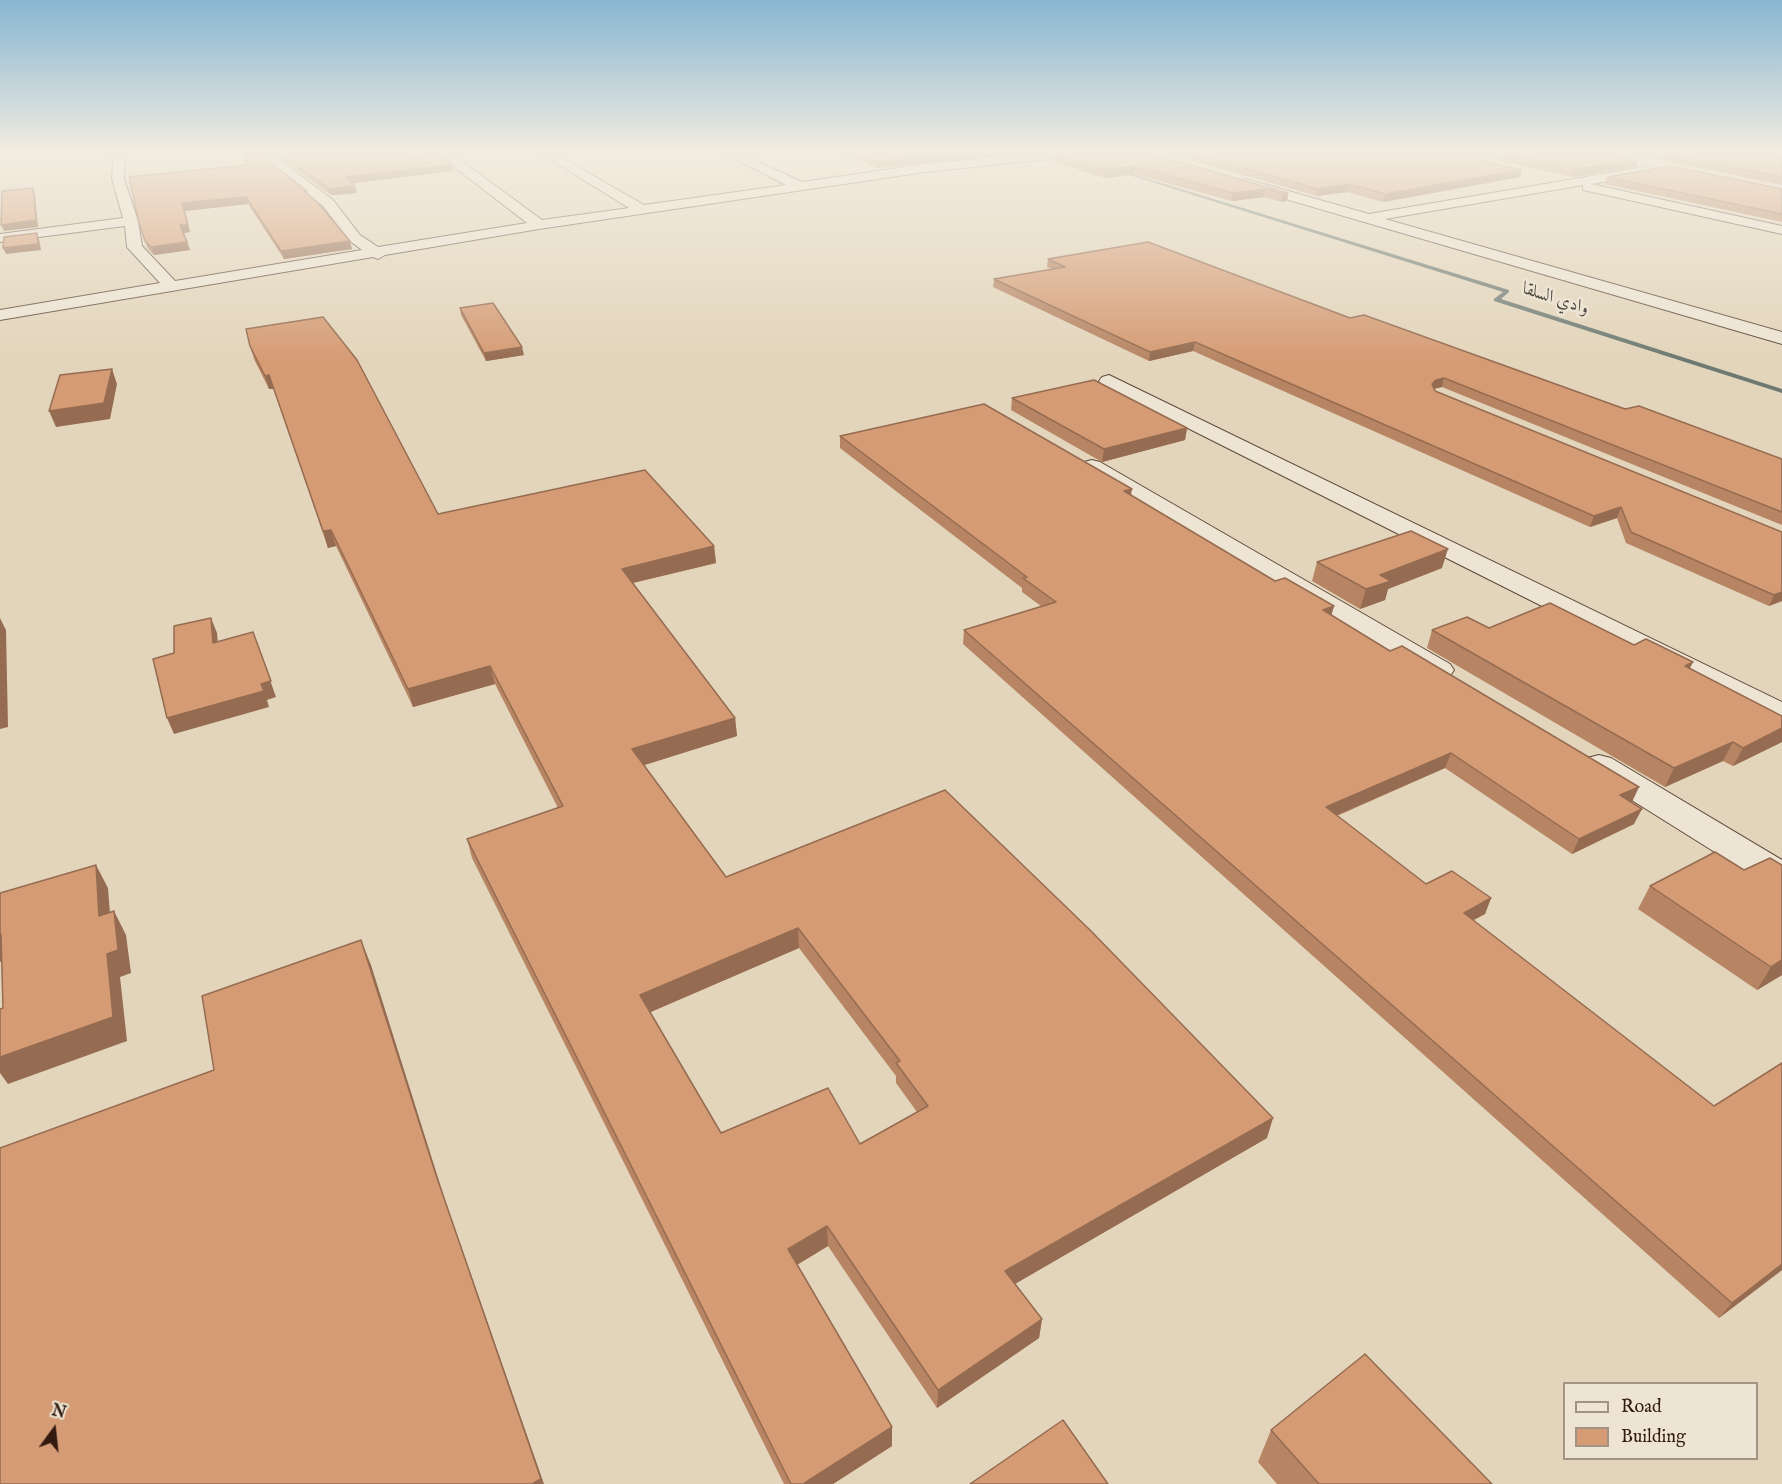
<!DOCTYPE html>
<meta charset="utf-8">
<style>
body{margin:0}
#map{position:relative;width:1782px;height:1484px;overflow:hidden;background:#e3d5bb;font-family:"IM FELL English",serif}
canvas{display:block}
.legend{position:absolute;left:1563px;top:1382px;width:195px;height:78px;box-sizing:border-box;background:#ede4d3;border:2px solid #a29385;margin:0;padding:8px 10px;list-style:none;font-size:18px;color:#321a10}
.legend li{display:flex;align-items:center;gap:12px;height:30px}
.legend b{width:30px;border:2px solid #a29385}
.north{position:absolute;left:24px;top:1400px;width:60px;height:60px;-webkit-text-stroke:4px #ede4d3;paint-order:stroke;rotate:15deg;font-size:16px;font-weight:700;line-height:24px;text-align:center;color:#321a10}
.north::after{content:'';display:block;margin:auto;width:21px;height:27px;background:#321a10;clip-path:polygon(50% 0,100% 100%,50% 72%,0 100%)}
</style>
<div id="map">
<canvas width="1782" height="1484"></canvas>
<ul class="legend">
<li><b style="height:8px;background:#ede4d3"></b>Road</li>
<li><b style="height:16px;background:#d59b74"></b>Building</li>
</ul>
<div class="north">N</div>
</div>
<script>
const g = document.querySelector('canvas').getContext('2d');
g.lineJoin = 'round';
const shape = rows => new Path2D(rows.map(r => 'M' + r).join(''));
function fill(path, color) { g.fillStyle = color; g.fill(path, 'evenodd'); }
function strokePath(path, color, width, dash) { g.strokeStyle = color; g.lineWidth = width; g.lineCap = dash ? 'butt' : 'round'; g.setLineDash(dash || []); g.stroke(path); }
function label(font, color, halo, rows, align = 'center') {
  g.font = font + ' "IM FELL English",Amiri,serif'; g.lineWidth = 5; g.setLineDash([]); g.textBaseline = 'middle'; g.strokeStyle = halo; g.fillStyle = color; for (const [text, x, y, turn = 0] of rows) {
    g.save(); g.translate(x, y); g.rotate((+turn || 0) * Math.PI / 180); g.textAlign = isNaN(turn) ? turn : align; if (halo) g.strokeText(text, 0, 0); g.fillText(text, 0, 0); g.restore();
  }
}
fill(shape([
 [1113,168,1509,290,1509,292,1501,299,1782,389,1782,393,1494,301,1494,299,1503,292,1113,170,1113,168]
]), '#6d7971');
const minor = shape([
 [110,153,122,153,125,165,124,179,138,221,142,246,175,281,362,250,350,241,323,206,273,167,267,153,279,153,282,162,333,200,360,235,378,247,527,223,444,159,408,161,398,153,451,153,542,220,629,208,540,153,554,153,644,205,786,185,724,153,739,153,802,182,925,164,1036,153,1075,153,1069,157,925,172,539,229,385,255,378,259,373,257,0,320,0,310,160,283,127,247,125,226,0,242,0,234,123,218,112,179,113,165,110,153],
 [1650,166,1656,170,1654,173,1591,184,1782,226,1782,234,1588,191,1583,190,1583,185,1385,219,1782,332,1782,344,1241,186,1240,183,1246,179,1369,214,1650,166],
 [1109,375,1782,702,1782,724,1771,721,1102,385,1099,381,1102,377,1109,375],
 [1092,460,1100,462,1450,664,1454,670,1450,676,1439,679,1428,676,1084,472,1080,467,1084,462,1092,460],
 [1599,755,1611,758,1782,860,1782,890,1769,886,1587,772,1582,765,1587,758,1599,755]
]);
strokePath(minor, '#5e493b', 2);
fill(minor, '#ede4d3');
fill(shape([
 [282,153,405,157,453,171,352,183,355,186,357,193,331,195,284,161],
 [840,153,1014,153,877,168],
 [1063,153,1288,193,1287,201,1281,202,1264,197,1232,201,1134,174,1105,178,1052,161,1053,154],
 [1165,153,1605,153,1636,167,1573,177,1483,157,1481,158,1481,161,1520,177,1383,202,1347,192,1317,196],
 [1626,153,1782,153,1782,185],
 [270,162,307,191,308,195,352,249,284,259,248,204,184,211,190,232,184,233,190,250,154,255,148,249,139,223],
 [1607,177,1782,189,1782,222,1605,184],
 [1048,259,1350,318,1625,409,1782,459,1782,525,1442,387,1434,389,1435,391,1782,532,1782,601,1769,606,1626,543,1617,518,1590,527,1193,351,1149,361,993,287,994,279,1052,269,1047,267],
 [460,308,524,355,486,361,461,315],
 [250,346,438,514,714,546,716,563,633,583,735,718,737,736,644,765,726,877,1267,1138,1014,1284,1042,1319,1039,1338,937,1408,828,1246,797,1265,892,1427,892,1446,833,1484,784,1484,472,858,467,839,558,808,495,684,413,707,336,546,328,548,274,389,269,389,254,359],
 [799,948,896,1076,896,1083,917,1112,860,1144,721,1133,650,1012],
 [1012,398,1187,428,1185,440,1102,462,1011,410],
 [840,436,1131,495,1275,581,1334,606,1331,615,1632,802,1634,824,1572,854,1445,768,1337,816,1426,884,1491,898,1485,914,1473,920,1782,1270,1719,1318,963,644,964,630,1041,606,1022,592,1022,588,840,448],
 [1317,562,1442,568,1388,589,1385,600,1360,609,1312,581],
 [1489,628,1634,645,1690,669,1782,716,1782,742,1733,766,1723,761,1665,787,1427,648,1432,630],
 [1715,852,1782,975,1757,990,1638,909,1650,886],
 [1271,1430,1492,1484,1277,1484,1258,1462]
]), '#b78564');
fill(shape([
 [952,153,1014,153,877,168,877,161],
 [1480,153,1485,153,1483,157,1478,159],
 [1638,160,1636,167,1573,177,1575,169],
 [452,165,453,171,347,184,346,177],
 [1134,166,1134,174,1105,178,1106,170],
 [1522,170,1520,177,1383,202,1385,194],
 [1349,184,1347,192,1317,196,1318,189],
 [355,186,357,193,331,195,329,189],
 [33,188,35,194,38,227,4,231,1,225],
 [1265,189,1264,197,1232,201,1233,193],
 [1288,193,1287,201,1281,202,1283,194],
 [246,197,248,204,184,211,190,232,183,233,180,225,182,203],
 [37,233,39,239,41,250,6,254,3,248],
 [350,241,352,249,284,259,281,251],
 [187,242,190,250,154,255,151,247],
 [1195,342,1193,351,1149,361,1150,352],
 [522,347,524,355,486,361,484,353],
 [112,369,117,384,110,419,56,427,49,411],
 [269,375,274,389,269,389,265,376],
 [1444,378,1442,387,1433,389,1432,384,1436,380],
 [1187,428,1185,440,1102,462,1104,449],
 [1132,489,1130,501,1124,491],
 [1621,507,1617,518,1590,527,1594,516],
 [331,530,336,546,328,548,323,531],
 [714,546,716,563,624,585,622,569],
 [1448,549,1442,568,1388,589,1385,600,1360,609,1366,589,1380,575],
 [1782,592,1782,601,1769,606,1774,595],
 [1334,606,1330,620,1323,610],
 [0,618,6,630,8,727,0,729],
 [211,618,217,633,219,658,213,643],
 [253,632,276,697,267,700,269,707,174,734,167,718,261,684],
 [1693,662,1684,680,1685,666],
 [490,666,495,684,413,707,408,689],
 [735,718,737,736,635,768,632,749],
 [1782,728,1782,742,1733,766,1743,748],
 [1733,742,1723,761,1665,787,1674,768],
 [1451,753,1445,768,1321,822,1326,807],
 [1639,787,1632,802,1620,795],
 [1642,809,1634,824,1572,854,1579,839],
 [96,865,108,888,112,939,99,916],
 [1491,898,1485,914,1457,929,1464,913],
 [114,911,126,935,131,973,120,977,127,1041,8,1084,0,1073,0,1057,107,954],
 [798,928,799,948,644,1015,640,995],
 [0,934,1,934,16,957,0,962],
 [361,940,371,965,445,1200,544,1484,532,1484],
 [1782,960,1782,975,1757,990,1771,967],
 [1273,1118,1267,1138,1003,1291,1005,1271],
 [827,1226,828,1246,790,1269,788,1249],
 [1782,1264,1782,1270,1719,1318,1732,1303],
 [1042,1319,1039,1338,937,1408,938,1390],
 [892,1427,892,1446,833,1484,803,1484]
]), '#956c51');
const building = shape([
 [257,153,265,153,270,162,307,191,304,191,316,201,350,241,281,251,246,197,182,203,188,225,180,225,187,242,151,247,145,241,139,223,129,177,247,165,246,154,257,153],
 [282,153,401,153,405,157,440,155,452,165,346,177,355,186,329,189,282,154,282,153],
 [857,153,952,153,877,161,857,153],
 [1063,153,1148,153,1288,193,1283,194,1265,189,1233,193,1134,166,1106,170,1053,154,1063,153],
 [1190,153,1480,153,1481,161,1522,170,1385,194,1349,184,1318,189,1190,153],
 [1499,153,1605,153,1638,160,1575,169,1499,153],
 [1663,153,1782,153,1782,177,1663,153],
 [1671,166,1782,189,1782,214,1607,177,1671,166],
 [33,188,36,220,1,225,2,191,33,188],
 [37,233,38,244,3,248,4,237,37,233],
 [1148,242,1350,318,1364,315,1625,409,1639,406,1782,459,1782,512,1444,378,1436,380,1432,384,1435,391,1782,532,1782,592,1774,595,1631,532,1621,507,1594,516,1195,342,1150,352,994,279,1065,267,1048,259,1148,242],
 [493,303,522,347,484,353,460,308,493,303],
 [323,317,357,360,438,514,645,470,714,546,622,569,735,718,632,749,726,877,945,790,1090,930,1273,1118,1005,1271,1042,1319,938,1390,827,1226,788,1249,892,1427,803,1484,791,1484,467,839,563,806,490,666,408,689,331,530,323,531,269,375,265,376,250,346,246,329,323,317],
 [798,928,900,1061,896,1063,928,1106,860,1144,828,1088,721,1133,640,995,798,928],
 [112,369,104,403,49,411,60,375,112,369],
 [1094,380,1187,428,1104,449,1012,398,1094,380],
 [984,404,1132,489,1124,491,1275,581,1285,578,1334,606,1323,610,1390,651,1402,646,1639,787,1620,795,1642,809,1579,839,1451,753,1326,807,1426,884,1452,871,1491,898,1464,913,1714,1106,1782,1063,1782,1264,1732,1303,964,630,1056,602,1023,578,1027,577,840,436,984,404],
 [1411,531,1448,549,1380,575,1391,581,1366,589,1317,562,1411,531],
 [1550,603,1634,645,1646,639,1693,662,1685,666,1782,716,1782,728,1743,748,1733,742,1674,768,1432,630,1467,617,1489,628,1550,603],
 [211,618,213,643,253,632,271,681,261,684,264,691,167,718,153,659,174,653,174,626,211,618],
 [1715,852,1744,870,1770,858,1782,865,1782,960,1771,967,1650,886,1715,852],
 [96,865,99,916,114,911,118,950,107,954,113,1017,0,1057,0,1009,3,1008,1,934,0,934,0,893,96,865],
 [361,940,436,1175,541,1479,532,1484,0,1484,0,1148,214,1070,202,996,361,940],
 [1365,1354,1492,1484,1319,1484,1271,1430,1365,1354],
 [1063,1420,1108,1484,970,1484,1063,1420]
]);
fill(building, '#d59b74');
strokePath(building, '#956c51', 1.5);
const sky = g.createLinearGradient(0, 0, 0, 361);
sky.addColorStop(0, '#87b6d2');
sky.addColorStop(0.42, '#f2ece0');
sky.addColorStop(1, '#f2ece000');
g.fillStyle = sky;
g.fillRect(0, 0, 1782, 361);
label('italic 18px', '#504941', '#ede4d3', [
 ["وادي السلقا",1556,300,18]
]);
</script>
